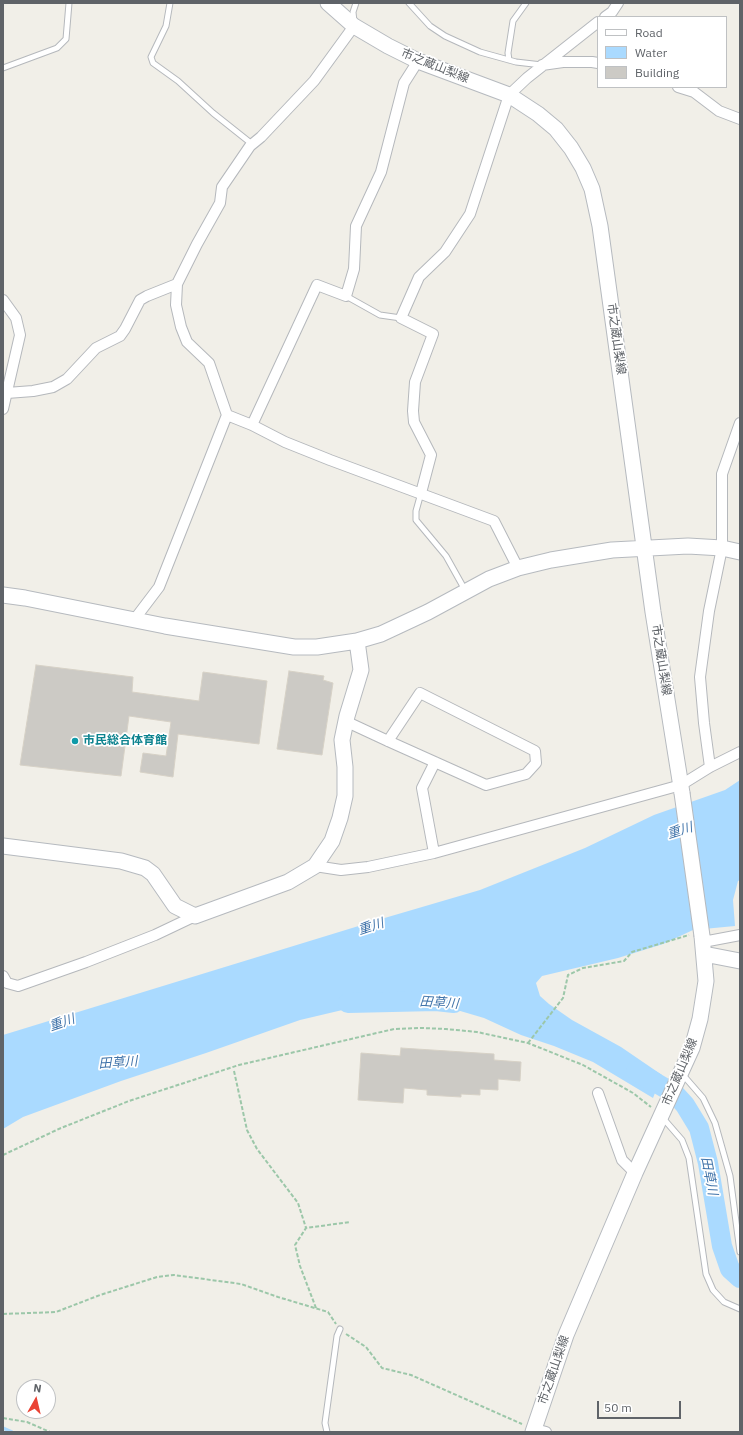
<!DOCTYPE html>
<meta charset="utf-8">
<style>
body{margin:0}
#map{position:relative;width:743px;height:1435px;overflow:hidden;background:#f1efe8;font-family:"IBM Plex Sans",sans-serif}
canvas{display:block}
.frame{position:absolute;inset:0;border:4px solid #5f6368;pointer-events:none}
.legend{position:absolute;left:597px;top:16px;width:130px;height:72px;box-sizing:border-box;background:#fff;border:1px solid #bfc1c3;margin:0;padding:5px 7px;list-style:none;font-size:12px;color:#5f6368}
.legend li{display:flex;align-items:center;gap:8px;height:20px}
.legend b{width:20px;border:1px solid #bfc1c3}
.north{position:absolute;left:16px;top:1379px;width:40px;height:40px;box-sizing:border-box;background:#fff;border:1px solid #bfc1c3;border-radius:50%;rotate:8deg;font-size:11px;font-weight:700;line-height:16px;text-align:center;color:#5f6368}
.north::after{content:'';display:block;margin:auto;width:14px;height:18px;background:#ea4335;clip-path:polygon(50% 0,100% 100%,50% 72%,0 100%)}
.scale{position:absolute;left:597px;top:1401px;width:84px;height:18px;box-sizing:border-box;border:2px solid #5f6368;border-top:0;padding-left:5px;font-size:12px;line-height:14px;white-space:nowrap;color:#5f6368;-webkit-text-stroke:3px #fff;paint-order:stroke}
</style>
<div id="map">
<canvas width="743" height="1435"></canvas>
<div class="frame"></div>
<ul class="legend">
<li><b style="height:5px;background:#fff"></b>Road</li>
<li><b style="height:11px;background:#aadaff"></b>Water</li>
<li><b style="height:11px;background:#cccac5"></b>Building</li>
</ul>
<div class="north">N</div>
<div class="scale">50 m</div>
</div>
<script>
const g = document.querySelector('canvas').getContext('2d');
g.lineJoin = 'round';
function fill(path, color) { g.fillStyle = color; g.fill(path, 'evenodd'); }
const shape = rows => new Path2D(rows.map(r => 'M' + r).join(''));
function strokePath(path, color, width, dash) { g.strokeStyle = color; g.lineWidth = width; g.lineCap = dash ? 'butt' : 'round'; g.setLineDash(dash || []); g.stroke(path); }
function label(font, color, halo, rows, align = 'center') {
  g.font = font + ' "IBM Plex Sans","Noto Sans JP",sans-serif'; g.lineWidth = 3.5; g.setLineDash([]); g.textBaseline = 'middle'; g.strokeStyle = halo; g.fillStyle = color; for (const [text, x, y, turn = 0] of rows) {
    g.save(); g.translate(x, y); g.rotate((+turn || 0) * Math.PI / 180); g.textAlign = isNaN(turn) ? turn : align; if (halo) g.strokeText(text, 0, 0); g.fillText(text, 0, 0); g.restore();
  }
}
fill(shape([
 [740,780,740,880,738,881,733,900,735,926,693,930,663,944,618,958,542,976,536,983,540,996,549,1004,572,1020,621,1047,662,1075,653,1098,593,1062,554,1046,521,1035,484,1018,406,995,300,1020,206,1053,121,1081,23,1117,3,1129,3,1035,388,917,480,890,585,848,654,815,725,790]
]), '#aadaff');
strokePath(shape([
 [3,1428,12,1432]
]), '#aadaff', 3.5);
strokePath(shape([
 [348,1003,436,1001,454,1003],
 [636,1071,675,1094,685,1105,699,1128,708,1163,722,1246,730,1269,740,1278]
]), '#aadaff', 20);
const building = shape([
 [36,665,133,677,132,692,199,701,203,672,267,681,259,744,178,734,173,777,140,772,143,753,166,756,171,722,129,716,121,776,20,765,36,665],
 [289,671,324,676,323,680,333,683,322,755,277,749,289,671],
 [401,1048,494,1054,494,1060,521,1062,520,1081,498,1079,498,1090,480,1089,480,1095,461,1094,461,1097,427,1095,427,1090,404,1088,403,1103,358,1100,361,1053,400,1056,401,1048]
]);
fill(building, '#cccac5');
strokePath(building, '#d6d1c6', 1);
const lane = shape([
 [170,3,166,26,151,57,153,63,178,81,213,113,252,144],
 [409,3,430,26,445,36,480,52,516,62,542,65],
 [354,22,353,12,356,3],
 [509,60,508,53,513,21,526,3],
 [3,68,57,48,66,39,69,3],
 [346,296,380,315,401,318],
 [421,493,416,511,416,520,446,556,465,590],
 [683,1075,703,1098,715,1123,730,1176,740,1252],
 [662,1117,682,1140,689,1158,706,1274,713,1290,724,1302,740,1309],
 [327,1432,325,1423,337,1336,340,1329]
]);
const street = shape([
 [605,17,612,12,618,3],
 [542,65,563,62,592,62,598,63],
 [678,87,694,92,719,111,740,119],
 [177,284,176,305,181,327,187,342,209,363,227,415,252,425,285,442,330,460,494,521,518,568],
 [3,300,16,318,20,335,3,409],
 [7,393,33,391,53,387,67,379,96,348,120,336,125,329,140,300,147,296,177,284,197,244,220,203,222,187,250,146,261,137,314,81,354,26],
 [252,425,317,285,346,296,354,269,356,226,381,172,404,83,418,61],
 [421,493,431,455,414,422,413,411,415,382,433,334,401,318,419,277,445,252,470,214,509,95,527,78,598,22],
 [134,620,159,587,227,415],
 [345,721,388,741,486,785,526,774,536,763,535,751,420,693,388,741],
 [710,767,704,723,700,677,709,611,722,548,722,474,740,423],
 [434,853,422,788,435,762],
 [315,866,341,870,368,867,434,853,681,785,710,767,740,752],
 [703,942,740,935],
 [3,976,7,983,18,986,86,962,155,935,195,916],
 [598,1093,622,1160,635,1173],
 [535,1429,546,1432]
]);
const secondary = shape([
 [328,3,354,26,388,46,418,61,509,95,538,114,556,129,571,148,583,168,592,189,600,226,653,612,682,793],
 [3,595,25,598,165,626,294,647,317,647,357,641,381,634,428,612,489,579,518,568,551,560,612,550,688,546,722,548,740,552],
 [3,846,121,861,145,868,153,874,175,906,195,916,288,882,315,866,332,841,340,818,345,796,345,767,342,740,347,716,361,670,357,641],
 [704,954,740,961],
 [533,1432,566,1335,635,1173,692,1048,700,1019,706,981,702,936]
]);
strokePath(lane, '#b5b8bc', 7);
strokePath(street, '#b5b8bc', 12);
strokePath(secondary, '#b6babf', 17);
strokePath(shape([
 [528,1043,563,998,568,975,583,968,624,961,632,952,689,935],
 [234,1071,247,1130,257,1149,298,1203,306,1228],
 [3,1155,61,1128,129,1101,239,1065,394,1029,421,1028,446,1029,477,1032,528,1043,583,1065,633,1093,651,1107],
 [316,1308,300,1266,295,1245,306,1228,350,1222],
 [3,1314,56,1312,100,1295,157,1277,174,1275,241,1284,278,1297,328,1312,336,1324],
 [346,1334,366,1347,382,1368,411,1375,522,1424],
 [3,1418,27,1422,50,1432]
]), '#9cc7a9', 2, [4, 2]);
strokePath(lane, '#fff', 5);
strokePath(street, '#fff', 10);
strokePath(secondary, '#fff', 15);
const secondaryBridge = shape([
 [682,793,702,936]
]);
strokePath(secondaryBridge, '#b6babf', 17, []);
strokePath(secondaryBridge, '#fff', 15);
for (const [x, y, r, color] of [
 [75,741,4,"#0f9aa8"]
]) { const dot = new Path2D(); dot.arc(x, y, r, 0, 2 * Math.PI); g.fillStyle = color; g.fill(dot); strokePath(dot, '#fff', 1.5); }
label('12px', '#5f6368', '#fff', [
 ["市之蔵山梨線",435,66,22],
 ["市之蔵山梨線",616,339,82],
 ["市之蔵山梨線",661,660,81],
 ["市之蔵山梨線",680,1072,-67],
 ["市之蔵山梨線",554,1370,-71]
]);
label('bold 12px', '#0d838f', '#fff', [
 ["市民総合体育館",83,741]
], 'left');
label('italic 13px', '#4174aa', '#fff', [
 ["重川",680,831,-17],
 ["重川",371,927,-18],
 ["田草川",439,1003,4],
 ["重川",62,1023,-19],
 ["田草川",118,1063,-4],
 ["田草川",709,1176,79]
]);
</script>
